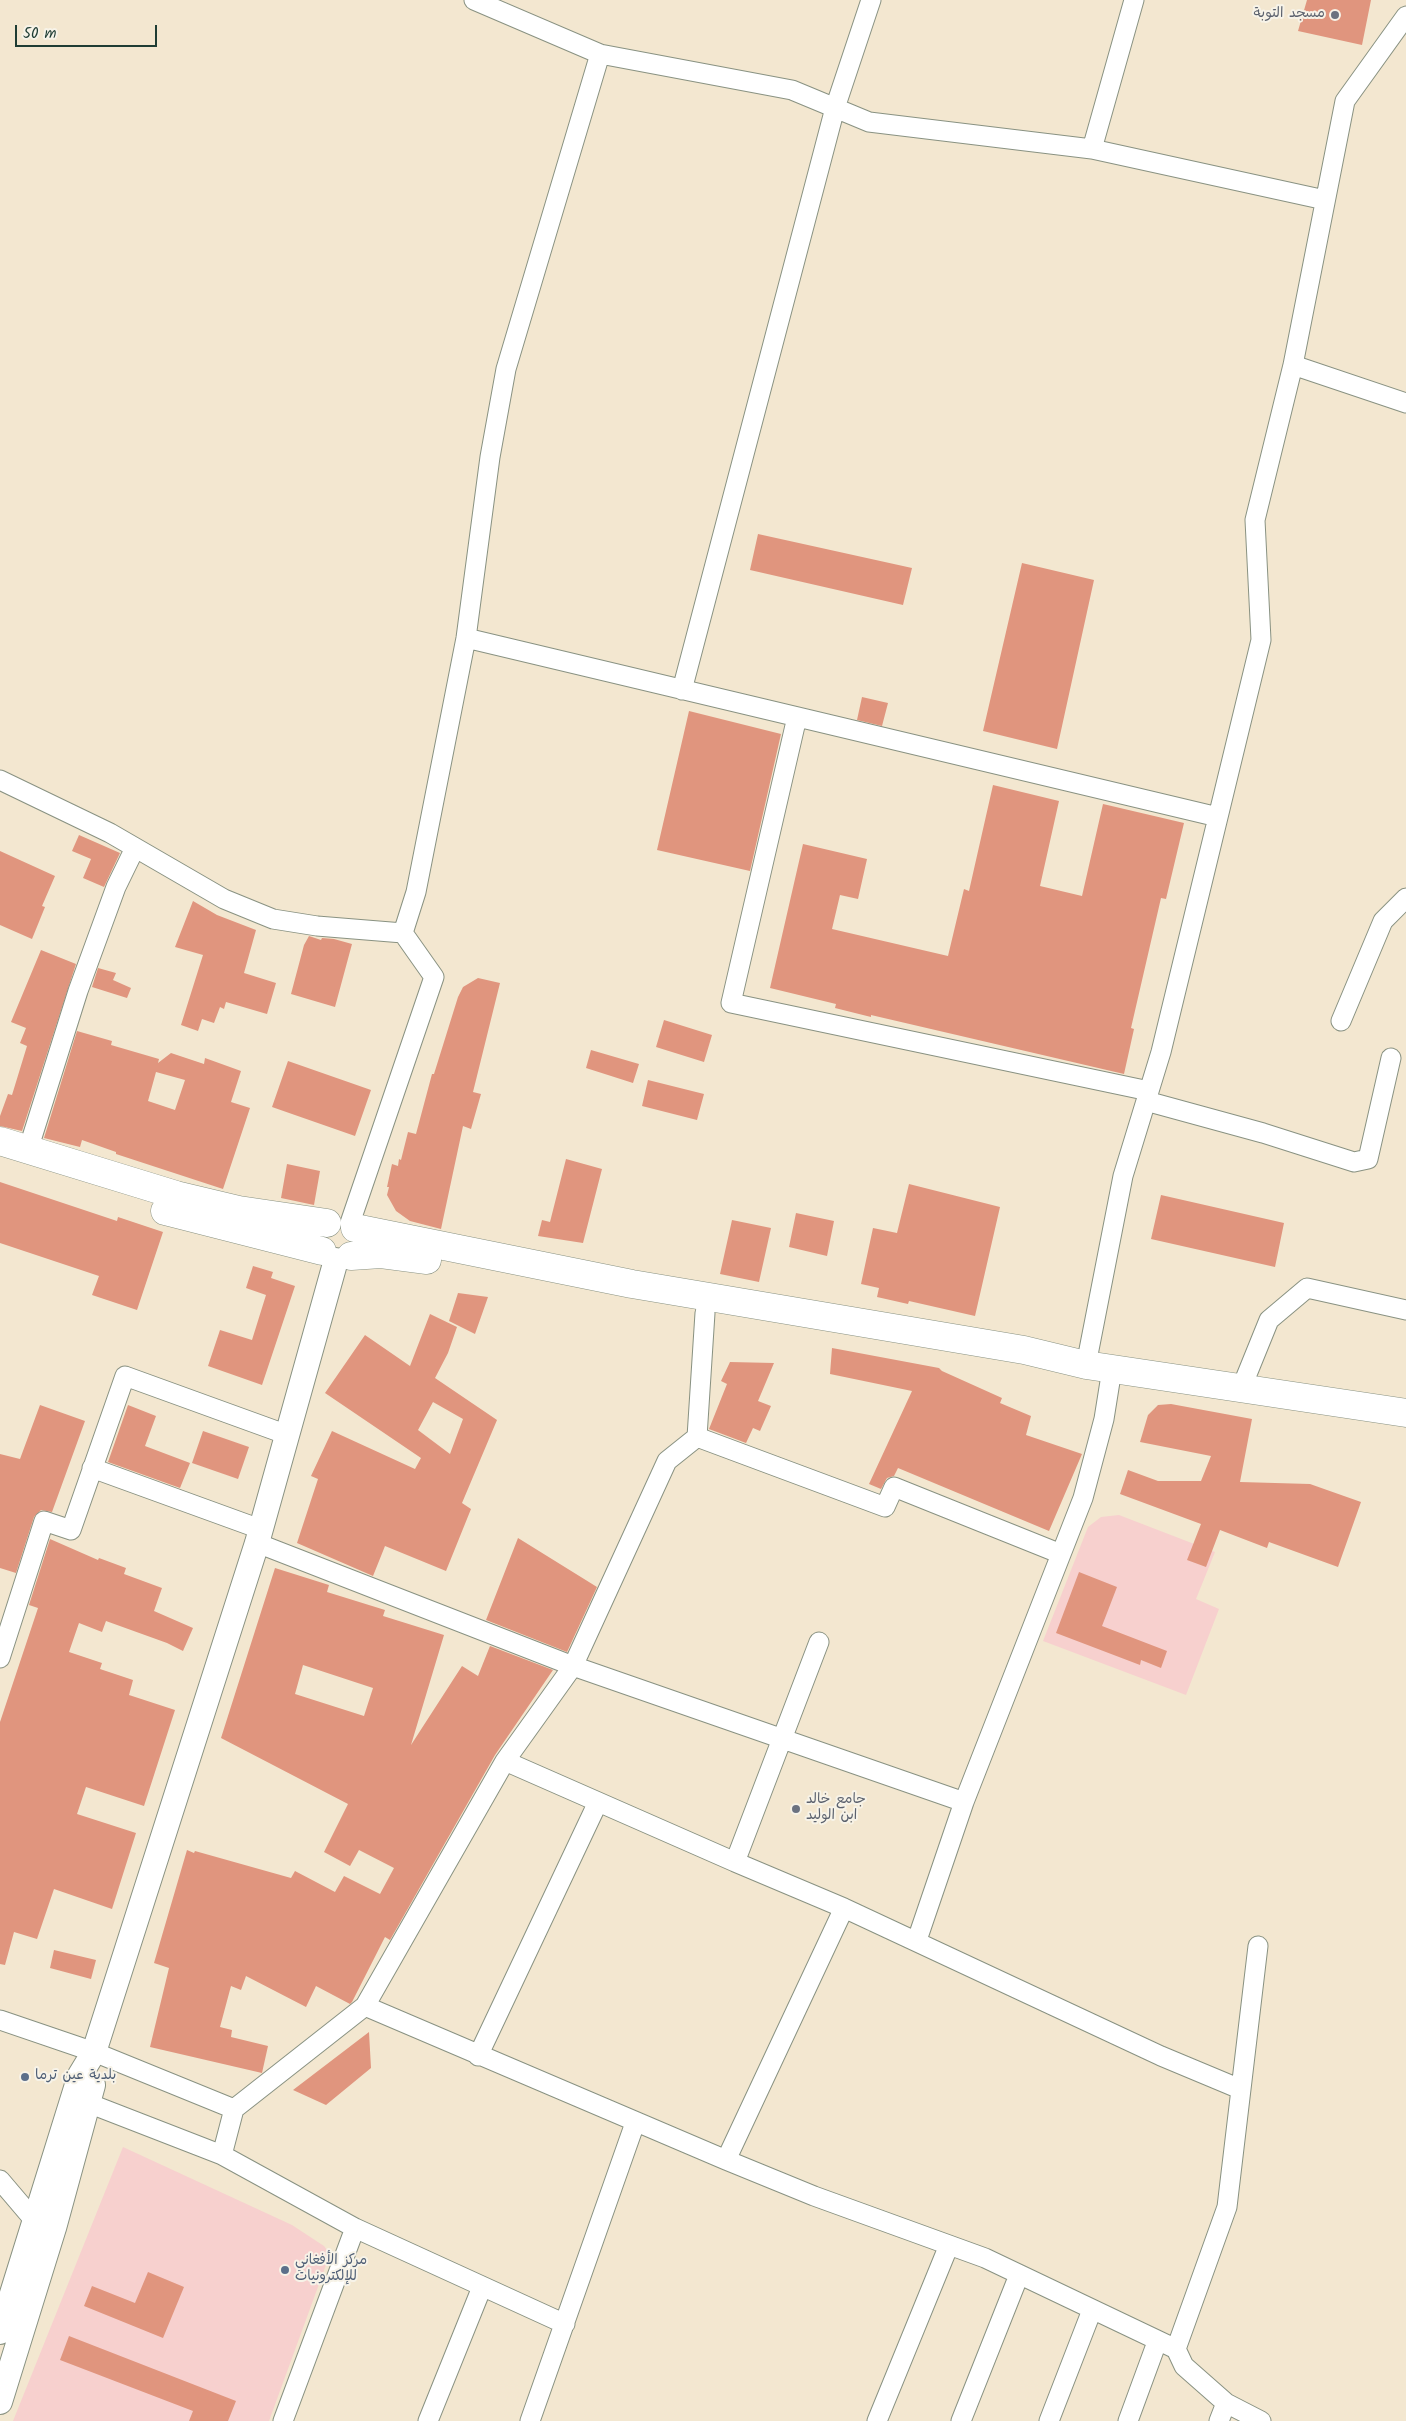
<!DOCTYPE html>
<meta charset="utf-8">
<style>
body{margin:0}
#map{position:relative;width:1406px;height:2421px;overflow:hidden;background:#f3e7d0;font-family:Kalam,sans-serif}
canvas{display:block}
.scale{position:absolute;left:15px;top:25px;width:142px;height:22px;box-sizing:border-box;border:2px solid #1f3d34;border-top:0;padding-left:6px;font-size:15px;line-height:18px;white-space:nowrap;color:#1f3d34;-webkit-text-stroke:4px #f7f3e8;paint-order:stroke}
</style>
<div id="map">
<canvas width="1406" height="2421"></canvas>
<div class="scale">50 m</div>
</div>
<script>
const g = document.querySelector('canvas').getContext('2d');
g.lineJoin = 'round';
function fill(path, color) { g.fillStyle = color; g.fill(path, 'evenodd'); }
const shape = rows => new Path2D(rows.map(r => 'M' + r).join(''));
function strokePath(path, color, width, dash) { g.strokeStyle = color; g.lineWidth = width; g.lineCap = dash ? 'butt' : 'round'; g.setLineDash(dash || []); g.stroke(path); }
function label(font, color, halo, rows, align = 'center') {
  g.font = font + ' Kalam,"Playpen Sans Arabic",sans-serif'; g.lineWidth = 4; g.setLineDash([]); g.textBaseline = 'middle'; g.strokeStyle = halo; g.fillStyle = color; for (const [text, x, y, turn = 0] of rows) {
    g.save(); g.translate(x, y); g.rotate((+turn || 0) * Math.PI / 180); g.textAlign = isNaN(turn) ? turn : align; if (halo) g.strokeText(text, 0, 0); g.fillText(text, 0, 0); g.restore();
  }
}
fill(shape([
 [1119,1515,1215,1552,1196,1599,1219,1609,1186,1695,1043,1641,1088,1527,1101,1517],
 [123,2147,292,2225,324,2246,330,2254,269,2421,13,2421]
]), '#f7d0ce');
fill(shape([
 [1307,0,1371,0,1362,45,1298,31],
 [758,534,912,568,903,605,750,570],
 [1022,563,1094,580,1057,749,983,731],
 [862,697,888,703,882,726,857,720],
 [689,711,781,734,750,871,657,850],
 [993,785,1059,801,1040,886,1082,896,1103,804,1184,823,1166,899,1161,898,1131,1028,1134,1029,1124,1074,871,1015,871,1017,835,1008,836,1004,770,988,803,844,867,859,858,899,840,895,832,929,948,956,964,889,969,891],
 [79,835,120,853,104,887,83,878,91,859,72,851],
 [0,851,55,876,42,906,45,907,32,939,0,925],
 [193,901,217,915,256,930,244,973,276,983,267,1014,226,1002,224,1009,220,1007,214,1023,202,1019,198,1031,181,1025,203,955,175,947],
 [309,936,321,940,322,938,334,939,352,944,335,1007,291,994,304,945],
 [41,950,76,964,22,1131,0,1126,0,1116,8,1094,12,1095,27,1046,20,1043,26,1028,11,1022],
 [98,968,116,973,113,980,131,988,127,998,92,987],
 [478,978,500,983,473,1092,481,1094,471,1129,463,1126,441,1229,410,1221,396,1211,387,1195,389,1187,387,1187,392,1164,398,1166,399,1159,401,1160,408,1132,416,1134,432,1074,434,1074,458,997,463,987],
 [664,1020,712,1035,704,1062,656,1047],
 [77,1031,112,1041,111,1045,159,1059,158,1063,171,1053,204,1064,205,1058,241,1071,231,1102,250,1108,223,1189,116,1154,116,1152,82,1140,80,1147,44,1138],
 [156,1072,185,1080,175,1110,148,1101],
 [591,1050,639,1064,633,1083,586,1068],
 [288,1061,371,1090,355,1136,272,1107],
 [648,1080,704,1094,697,1120,642,1106],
 [566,1159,602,1169,583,1243,538,1236,542,1220,550,1222],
 [287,1164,320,1171,314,1205,281,1198],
 [0,1182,117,1221,118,1217,163,1232,137,1310,92,1295,99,1276,0,1243],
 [909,1184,1000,1207,975,1316,909,1301,908,1304,877,1297,879,1288,861,1284,873,1228,897,1233],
 [1161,1195,1284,1223,1275,1267,1151,1239],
 [796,1213,834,1221,827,1256,789,1247],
 [732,1220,771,1228,759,1282,720,1274],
 [253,1266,273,1272,271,1278,295,1286,262,1385,208,1366,220,1330,252,1340,266,1295,246,1288],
 [458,1293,488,1297,475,1334,449,1321],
 [430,1314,457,1327,448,1353,435,1378,497,1420,462,1503,471,1509,446,1571,385,1546,373,1576,297,1543,318,1479,311,1476,332,1431,415,1469,421,1458,325,1393,365,1335,410,1366],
 [433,1402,463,1419,450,1454,418,1430],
 [832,1348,939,1368,942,1371,1002,1398,1000,1403,1031,1416,1026,1435,1082,1454,1049,1531,898,1468,894,1476,887,1478,881,1489,869,1484,912,1391,830,1374],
 [730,1362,774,1363,758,1401,771,1406,760,1431,753,1428,746,1443,709,1429,727,1384,721,1381],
 [1171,1404,1252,1419,1240,1482,1310,1484,1361,1502,1338,1567,1269,1542,1267,1548,1220,1530,1206,1567,1187,1560,1201,1524,1120,1494,1128,1470,1158,1481,1201,1481,1211,1456,1140,1442,1148,1415,1158,1405],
 [40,1405,85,1421,52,1512,41,1510,34,1517,16,1573,0,1568,0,1454,20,1459],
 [128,1405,156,1416,145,1446,190,1463,180,1488,108,1462],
 [203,1431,249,1447,238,1479,192,1463],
 [518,1538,597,1587,567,1652,486,1620],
 [50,1539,98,1560,99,1558,126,1568,124,1574,162,1588,154,1611,193,1628,183,1651,167,1643,106,1621,102,1632,79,1623,69,1652,102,1663,100,1669,133,1680,129,1695,175,1710,144,1806,86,1787,77,1814,136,1833,112,1909,54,1889,37,1939,14,1932,5,1965,0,1964,0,1722,38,1608,29,1605],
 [275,1568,329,1585,327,1592,385,1610,383,1616,444,1635,411,1745,462,1666,478,1676,490,1646,553,1670,495,1755,390,1940,385,1937,352,2002,350,2004,316,1986,306,2007,246,1976,241,1990,231,1986,220,2027,232,2030,231,2037,268,2046,262,2073,150,2047,169,1968,154,1963,187,1850,194,1853,195,1851,291,1878,295,1871,335,1892,344,1876,380,1894,394,1868,359,1850,350,1866,324,1852,348,1804,221,1738],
 [303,1665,373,1688,364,1716,295,1694],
 [1079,1572,1117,1587,1102,1626,1167,1651,1161,1668,1141,1660,1140,1665,1056,1633],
 [54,1950,96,1960,91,1979,50,1968],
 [369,2032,371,2068,326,2105,293,2090],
 [148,2272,184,2287,163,2338,84,2306,92,2286,135,2303],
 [69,2336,236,2401,228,2421,189,2421,193,2411,60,2360]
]), '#e0957e');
const minor = shape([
 [474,0,600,54,792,90,869,122,1092,149,1325,200],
 [1092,149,1134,0],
 [1293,365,1406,403],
 [466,638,1218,817],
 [682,690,835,108,871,0],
 [797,717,731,1003,1149,1091],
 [0,780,110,833,224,899,273,919,317,926,403,933,416,892,466,638,490,457,506,369,600,54],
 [1341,1021,1383,921,1406,898],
 [1146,1101,1263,1133,1354,1162,1368,1159,1391,1058],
 [28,1150,78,991,116,887,135,848],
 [350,1223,434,977,403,933],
 [705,1313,697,1437,885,1507,894,1487,1061,1554],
 [1086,1365,1123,1176,1161,1052,1261,640,1255,520,1293,365,1345,101,1406,16],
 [1241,1389,1269,1320,1307,1288,1406,1310],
 [92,1468,260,1529],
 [257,1543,573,1666,964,1802],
 [819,1642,735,1862,844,1908,1161,2056,1240,2089],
 [0,1658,44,1521,71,1530,125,1376,285,1434],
 [505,1761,735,1862],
 [917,1940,964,1802,1083,1498,1104,1419,1112,1369],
 [365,2006,726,2160,814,2196,985,2258,1176,2349,1184,2366,1226,2403,1261,2421],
 [0,2020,94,2052,234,2109],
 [478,2056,598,1802],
 [88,2103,222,2155],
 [726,2160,844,1908],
 [0,2180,34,2220],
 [355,2228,565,2324],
 [1176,2349,1227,2207,1258,1946],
 [283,2421,355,2228,222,2155,234,2109,365,2006,505,1761,573,1666,667,1461,697,1437],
 [428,2421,482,2287],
 [530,2421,635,2123],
 [877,2421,949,2245],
 [961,2421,1019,2275],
 [1049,2421,1092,2310],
 [1128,2421,1157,2342],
 [1219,2421,1226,2403]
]);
const tertiary = shape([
 [0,2332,80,2075,94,2052,257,1543,336,1260],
 [0,2402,54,2228,93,2085]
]);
const primary = shape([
 [0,1141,176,1195,239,1210,327,1223],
 [165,1211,322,1251],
 [355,1228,632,1284,1024,1350,1086,1365,1406,1413],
 [351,1256,381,1254,427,1260]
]);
strokePath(minor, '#899282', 21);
strokePath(tertiary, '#899282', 26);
strokePath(primary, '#899282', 29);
strokePath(minor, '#fff', 19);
strokePath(tertiary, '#fff', 24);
strokePath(primary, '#fff', 28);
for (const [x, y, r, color] of [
 [1335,15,5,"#6b7280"],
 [796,1809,5,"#6b7280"],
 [25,2077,5,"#5c6f8a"],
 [285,2270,5,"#5c6f8a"]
]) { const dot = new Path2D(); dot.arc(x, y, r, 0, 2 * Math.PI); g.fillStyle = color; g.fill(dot); strokePath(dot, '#f7f3e8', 2); }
label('14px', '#5b616d', '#f7f3e8', [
 ["مسجد التوبة",1325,15],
 ["جامع خالد",806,1801,"left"],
 ["ابن الوليد",806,1817,"left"]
], 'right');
label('14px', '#4e5e75', '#f7f3e8', [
 ["بلدية عين ترما",35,2077],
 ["مركز الأفغاني",295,2262],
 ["للإلكترونيات",295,2278]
], 'left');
</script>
